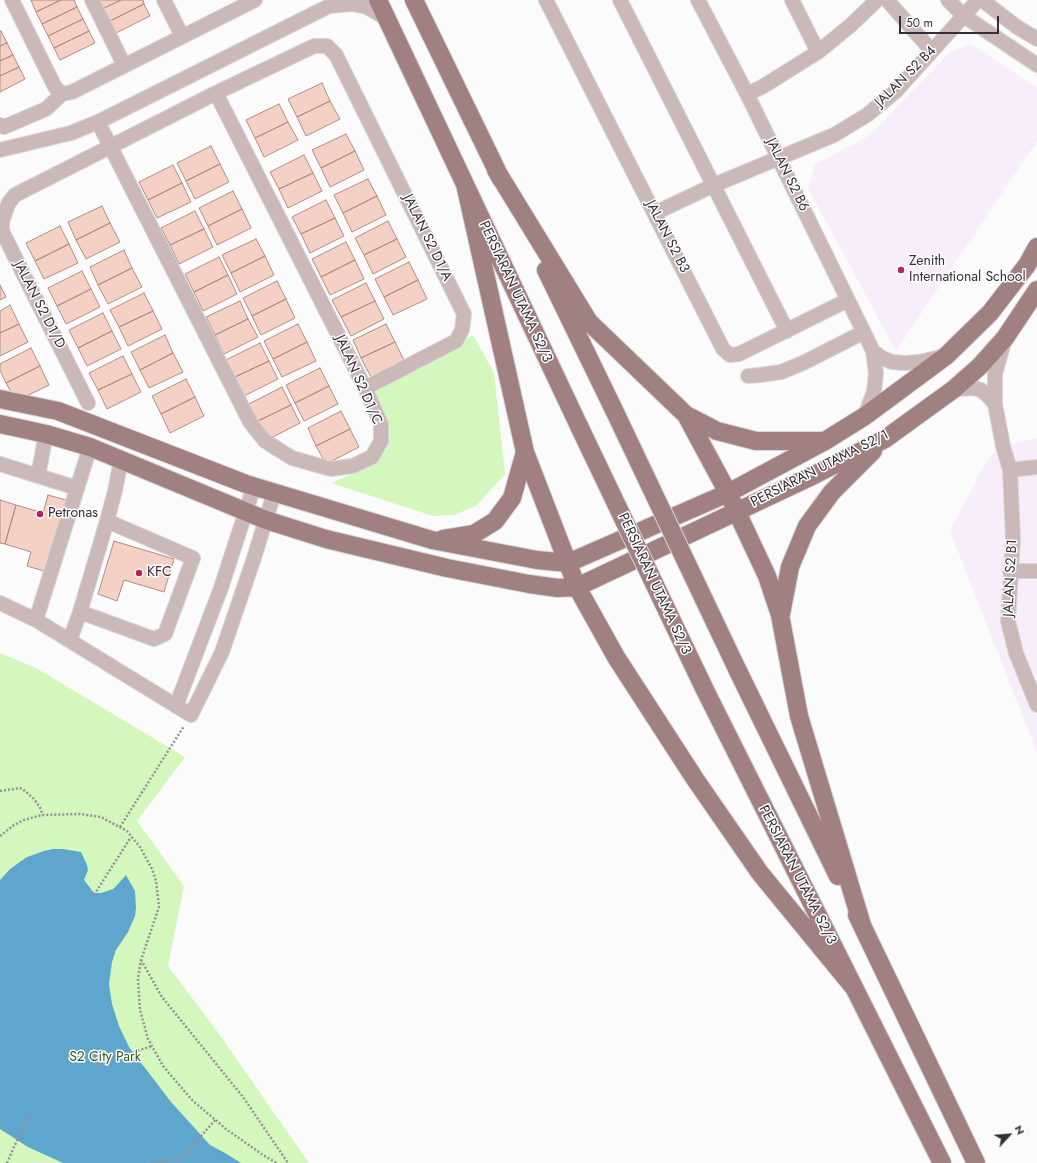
<!DOCTYPE html>
<style>
body{margin:0}
#map{position:relative;width:1037px;height:1163px;overflow:hidden;background:#fbfbfb;font-family:Jost,sans-serif}
canvas{display:block}
.north{position:absolute;left:989px;top:1115px;width:40px;height:40px;-webkit-text-stroke:3px #fff;paint-order:stroke;rotate:64deg;font-size:11px;font-weight:700;line-height:16px;text-align:center;color:#352d37}
.north::after{content:'';display:block;margin:auto;width:14px;height:18px;background:#352d37;clip-path:polygon(50% 0,100% 100%,50% 72%,0 100%)}
.scale{position:absolute;left:899px;top:16px;width:100px;height:18px;box-sizing:border-box;border:2px solid #352d37;border-top:0;padding-left:5px;font-size:12px;line-height:14px;white-space:nowrap;color:#352d37;-webkit-text-stroke:3px #fff;paint-order:stroke}
</style>
<div id="map">
<canvas width="1037" height="1163"></canvas>
<div class="north">N</div>
<div class="scale">50 m</div>
</div>
<script>
const g = document.querySelector('canvas').getContext('2d');
g.lineJoin = 'round';
function fill(path, color) { g.fillStyle = color; g.fill(path, 'evenodd'); }
const shape = rows => new Path2D(rows.map(r => 'M' + r).join(''));
function strokePath(path, color, width, dash) { g.strokeStyle = color; g.lineWidth = width; g.lineCap = dash ? 'butt' : 'round'; g.setLineDash(dash || []); g.stroke(path); }
function label(font, color, halo, rows, align = 'center') {
  g.font = font + ' Jost,sans-serif'; g.lineWidth = 3; g.setLineDash([]); g.textBaseline = 'middle'; g.strokeStyle = halo; g.fillStyle = color; for (const [text, x, y, turn = 0] of rows) {
    g.save(); g.translate(x, y); g.rotate((+turn || 0) * Math.PI / 180); g.textAlign = isNaN(turn) ? turn : align; if (halo) g.strokeText(text, 0, 0); g.fillText(text, 0, 0); g.restore();
  }
}
fill(shape([
 [971,44,1037,88,1037,141,896,351,808,188,815,164,869,136,950,52],
 [1037,438,1037,752,950,531,987,460,1003,446]
]), '#f7edfb');
fill(shape([
 [473,335,494,373,505,474,476,506,454,515,433,516,331,483,374,464,387,448,389,429,373,388],
 [0,653,36,668,185,757,137,821,184,886,168,966,217,1031,309,1163,0,1163]
]), '#d4f7bd');
fill(shape([
 [53,849,63,849,81,852,87,865,88,870,84,880,94,893,101,893,113,889,118,884,126,875,135,891,136,908,135,916,128,932,116,950,112,962,109,984,112,1004,119,1026,129,1047,171,1102,210,1145,225,1153,241,1163,63,1163,28,1147,0,1129,0,880,10,869,27,857,44,851]
]), '#5fa6ce');
const building = shape([
 [31,0,61,0,36,12,31,0],
 [61,0,74,0,77,7,42,24,36,12,61,0],
 [100,0,121,0,104,8,100,0],
 [121,0,143,0,144,4,110,21,104,8,121,0],
 [144,4,150,16,116,33,110,21,144,4],
 [77,7,83,19,48,36,42,24,77,7],
 [83,19,89,31,54,48,48,36,83,19],
 [0,31,1,31,7,43,0,46,0,31],
 [89,31,95,43,60,60,54,48,89,31],
 [7,43,13,55,0,61,0,46,7,43],
 [13,55,19,67,0,76,0,61,13,55],
 [19,67,25,79,0,92,0,76,19,67],
 [322,83,330,101,297,117,288,99,322,83],
 [330,101,340,119,306,136,297,117,330,101],
 [279,104,288,122,255,138,246,120,279,104],
 [288,122,298,140,264,157,255,138,288,122],
 [346,134,355,151,321,168,312,150,346,134],
 [211,146,220,164,186,181,177,163,211,146],
 [355,151,364,170,330,187,321,168,355,151],
 [304,155,313,173,279,189,270,172,304,155],
 [220,164,229,182,195,199,186,181,220,164],
 [173,165,182,183,148,200,139,182,173,165],
 [313,173,322,191,288,208,279,189,313,173],
 [368,179,377,196,343,213,334,195,368,179],
 [182,183,191,202,157,218,148,200,182,183],
 [233,191,242,209,208,226,199,208,233,191],
 [377,196,386,215,352,232,343,213,377,196],
 [326,200,335,218,301,234,292,217,326,200],
 [102,206,110,223,76,240,68,222,102,206],
 [242,209,251,228,217,245,208,226,242,209],
 [195,211,204,229,170,245,161,228,195,211],
 [335,218,344,236,310,253,301,234,335,218],
 [388,221,397,239,364,255,355,238,388,221],
 [110,223,120,242,86,259,76,240,110,223],
 [60,226,69,244,35,261,26,243,60,226],
 [204,229,213,247,179,264,170,245,204,229],
 [256,239,265,256,231,273,222,255,256,239],
 [397,239,406,257,373,274,364,255,397,239],
 [346,242,355,260,321,277,312,259,346,242],
 [69,244,78,263,44,279,35,261,69,244],
 [124,250,132,268,98,285,90,267,124,250],
 [265,256,274,275,240,292,231,273,265,256],
 [219,257,228,275,194,292,185,274,219,257],
 [355,260,364,279,330,295,321,277,355,260],
 [409,262,418,280,384,297,375,279,409,262],
 [132,268,142,287,108,304,98,285,132,268],
 [82,271,91,289,57,306,48,288,82,271],
 [228,275,237,294,203,311,194,292,228,275],
 [418,280,427,299,393,315,384,297,418,280],
 [277,281,286,299,252,316,243,298,277,281],
 [366,283,375,301,341,317,332,300,366,283],
 [0,285,6,297,0,300,0,285],
 [91,289,100,307,66,324,57,306,91,289],
 [144,293,153,311,119,327,110,310,144,293],
 [286,299,295,318,261,335,252,316,286,299],
 [240,301,248,319,215,335,206,317,240,301],
 [375,301,384,319,351,336,341,317,375,301],
 [10,305,19,324,0,333,0,311,10,305],
 [153,311,162,329,128,346,119,327,153,311],
 [103,313,112,331,78,348,69,330,103,313],
 [248,319,258,337,224,354,215,335,248,319],
 [19,324,28,342,0,356,0,333,19,324],
 [298,324,307,342,273,359,264,341,298,324],
 [386,324,395,342,361,358,353,340,386,324],
 [112,331,121,349,87,366,78,348,112,331],
 [165,335,173,353,140,370,131,352,165,335],
 [307,342,316,361,282,377,273,359,307,342],
 [395,342,404,360,371,377,361,358,395,342],
 [260,343,269,361,235,377,226,360,260,343],
 [31,348,40,366,6,383,0,370,0,364,31,348],
 [173,353,183,372,149,388,140,370,173,353],
 [123,356,132,374,98,390,89,373,123,356],
 [269,361,278,379,244,396,235,377,269,361],
 [40,366,49,385,16,401,6,383,40,366],
 [320,368,329,386,295,403,286,385,320,368],
 [132,374,141,392,107,409,98,390,132,374],
 [186,379,195,397,161,414,152,396,186,379],
 [329,386,338,404,304,421,295,403,329,386],
 [282,387,291,405,258,421,249,404,282,387],
 [195,397,204,416,170,433,161,414,195,397],
 [291,405,300,423,267,440,258,421,291,405],
 [341,411,350,429,316,446,308,428,341,411],
 [350,429,359,447,326,464,316,446,350,429],
 [48,495,66,500,44,571,27,566,31,552,5,544,16,505,43,513,48,495],
 [0,500,16,505,5,544,0,543,0,500],
 [114,541,174,559,164,592,124,580,117,601,98,594,114,541]
]);
fill(building, '#f5d1c5');
strokePath(building, '#af8d82', 1);
const minor = shape([
 [12,0,55,87,62,94],
 [92,0,124,65],
 [164,0,182,36],
 [546,0,723,349,730,355,739,354,848,300],
 [620,0,787,331],
 [698,0,747,94,873,351,876,374,874,391,865,416],
 [792,0,818,52],
 [887,0,932,51],
 [948,0,964,16,1037,65],
 [982,0,1017,27,1037,39],
 [747,94,762,87,818,52,851,25,877,0],
 [98,122,250,422,265,441,292,458,331,469,352,466,372,457,381,441,381,424,365,388,216,93],
 [0,125,4,127,46,109,62,94,72,92,255,0],
 [0,150,71,133,98,122,329,6,352,4,367,7,387,19],
 [655,213,714,185,834,135,867,115,896,91,978,0],
 [1004,342,995,374,995,404,1003,446,1010,470],
 [873,351,882,358,892,362,905,363,919,362,941,357],
 [748,376,760,375,781,372,803,363,864,332],
 [954,389,974,388,981,390,988,396,995,404],
 [88,403,2,231,2,222,8,204,15,195,216,93,314,46,327,46,336,55,464,314,462,330,456,341,365,388],
 [0,464,77,488],
 [1037,467,1010,470,1013,539,1008,621,1016,653,1037,705],
 [38,476,46,434],
 [1010,571,1037,571],
 [0,603,36,620,191,715,222,652,254,558,274,493],
 [80,612,154,639,165,634,193,558,107,521],
 [36,620,90,447],
 [70,640,80,612,107,521,115,491,121,460],
 [176,706,221,588,254,486]
]);
const major = shape([
 [378,0,579,426],
 [414,0,501,179],
 [496,170,589,322,686,415,728,493,767,576,780,615,799,716,862,925],
 [465,184,525,452,577,587,616,657,695,779,760,873,855,989],
 [546,270,614,410],
 [0,399,58,411,246,484,432,540,537,560,568,563,728,493,825,441,865,416,946,356,990,313,1027,265,1037,247],
 [686,415,717,431,756,441,824,441],
 [0,424,46,434,90,447,266,520,326,539,447,568,529,584,558,588,577,587,812,476,885,439,954,389,980,366,1005,338,1037,290],
 [443,539,474,534,495,521,512,498,525,452],
 [781,614,790,567,807,526,832,492,873,451],
 [738,671,838,876],
 [705,690,942,1163],
 [857,915,976,1163]
]);
strokePath(minor, '#d7d6d8', 16);
strokePath(major, '#d7d6d8', 20);
strokePath(shape([
 [0,791,20,788,25,791,34,799,41,809,42,815],
 [120,827,184,726],
 [0,836,14,825,24,820,42,815,80,814,101,817,127,831,140,847,152,869,156,881,159,907,141,960,138,979,140,1010,148,1039,163,1066,192,1100,226,1129,263,1155,277,1163],
 [92,898,131,837],
 [141,960,162,997,243,1097,288,1163],
 [96,1065,152,1046],
 [7,1163,29,1113],
 [151,1163,182,1158,215,1120]
]), '#959196', 2.5, [2, 2]);
strokePath(minor, '#cab9b8', 14);
strokePath(major, '#a08180', 18);
const majorBridge = shape([
 [614,410,738,671],
 [579,426,705,690]
]);
strokePath(majorBridge, '#d7d6d8', 20, []);
strokePath(majorBridge, '#a08180', 18);
for (const [x, y, r, color] of [
 [901,270,4,"#b32458"],
 [40,514,4,"#b32458"],
 [139,573,4,"#b32458"]
]) { const dot = new Path2D(); dot.arc(x, y, r, 0, 2 * Math.PI); g.fillStyle = color; g.fill(dot); strokePath(dot, '#fff', 1.5); }
label('14px', '#352d37', '#fff', [
 ["JALAN S2 B4",906,77,-45],
 ["JALAN S2 B6",787,175,64],
 ["JALAN S2 B3",667,237,63],
 ["JALAN S2 D1/A",427,238,64],
 ["PERSIARAN UTAMA S2/3",515,292,65],
 ["JALAN S2 D1/D",39,305,63],
 ["JALAN S2 D1/C",358,380,66],
 ["PERSIARAN UTAMA S2/1",820,469,-27],
 ["JALAN S2 B1",1011,578,-87],
 ["PERSIARAN UTAMA S2/3",654,584,65],
 ["PERSIARAN UTAMA S2/3",797,875,63]
]);
label('14px', '#352d37', '#fff', [
 ["Zenith",909,262],
 ["International School",909,278],
 ["Petronas",48,514],
 ["KFC",147,573]
], 'left');
label('14px', '#385a1b', '#fff', [
 ["S2 City Park",105,1058]
]);
</script>
